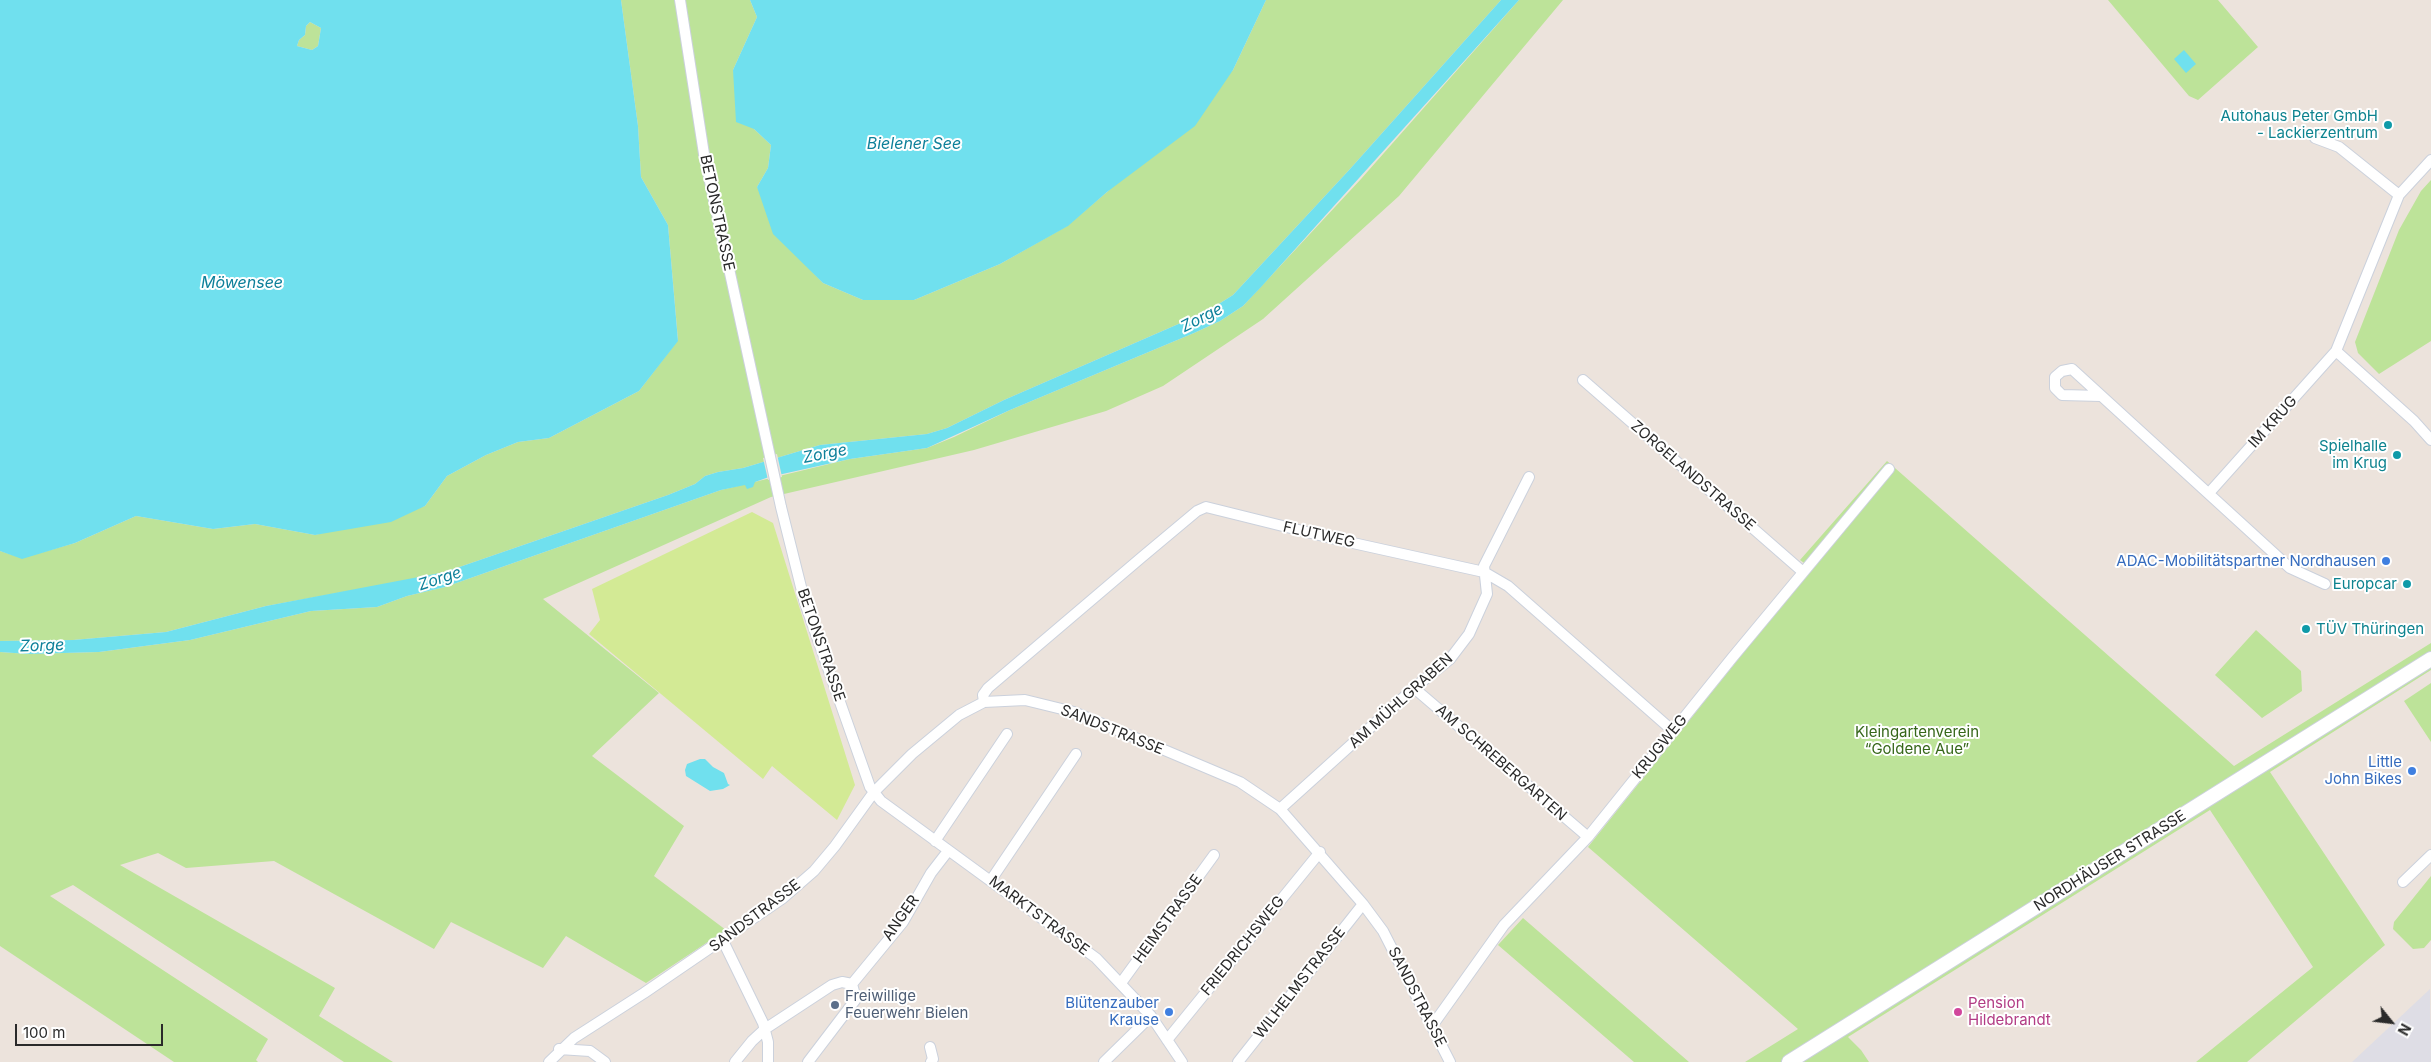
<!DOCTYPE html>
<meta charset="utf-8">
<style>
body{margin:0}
#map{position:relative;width:2431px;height:1062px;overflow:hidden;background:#ece3dc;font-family:Inter,sans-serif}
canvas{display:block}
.north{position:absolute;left:2366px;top:997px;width:50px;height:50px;-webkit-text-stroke:4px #fff;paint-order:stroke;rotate:119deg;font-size:14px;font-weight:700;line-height:20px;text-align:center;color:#2a2a2a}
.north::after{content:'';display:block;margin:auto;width:18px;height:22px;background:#2a2a2a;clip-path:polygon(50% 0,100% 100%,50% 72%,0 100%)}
.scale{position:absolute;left:15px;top:1024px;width:148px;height:22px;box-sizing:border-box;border:2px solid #2a2a2a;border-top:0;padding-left:6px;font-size:15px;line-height:18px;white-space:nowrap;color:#2a2a2a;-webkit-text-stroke:4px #fff;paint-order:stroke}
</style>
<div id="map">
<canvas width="2431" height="1062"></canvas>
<div class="north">N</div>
<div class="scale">100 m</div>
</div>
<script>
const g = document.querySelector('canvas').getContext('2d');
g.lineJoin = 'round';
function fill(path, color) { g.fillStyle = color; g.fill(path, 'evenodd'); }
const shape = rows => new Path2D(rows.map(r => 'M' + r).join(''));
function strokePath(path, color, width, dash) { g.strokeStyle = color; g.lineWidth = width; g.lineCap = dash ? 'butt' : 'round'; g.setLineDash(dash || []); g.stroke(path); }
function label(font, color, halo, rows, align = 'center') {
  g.font = font + ' Inter,sans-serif'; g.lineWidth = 4; g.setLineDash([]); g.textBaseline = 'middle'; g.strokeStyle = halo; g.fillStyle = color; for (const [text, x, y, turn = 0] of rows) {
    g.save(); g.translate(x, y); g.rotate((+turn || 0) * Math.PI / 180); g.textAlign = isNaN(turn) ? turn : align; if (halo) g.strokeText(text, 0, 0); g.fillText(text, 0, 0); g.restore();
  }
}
fill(shape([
 [2430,989,2431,1062,2352,1062]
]), '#dedde5');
fill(shape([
 [621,0,750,0,757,17,733,70,754,129,771,145,768,168,757,187,805,264,823,283,863,300,914,300,1000,264,1067,226,1107,192,1233,70,1266,0,1501,0,1350,169,1233,295,1206,312,1004,400,947,428,927,434,820,445,743,468,718,472,705,476,695,484,668,495,445,572,404,581,266,606,166,632,73,640,0,641,0,551,22,558,75,543,136,516,213,529,255,524,315,535,425,506,447,476,486,455,518,442,549,438,639,391,678,340,668,225,641,177,638,126],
 [1519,0,1563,0,1399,196,1263,319,1163,386,1106,411,974,450,771,497,543,599,659,693,592,756,684,826,654,876,726,930,646,983,566,936,543,968,451,922,434,949,274,861,186,868,158,853,120,865,335,988,319,1016,393,1062,344,1062,73,885,50,896,268,1039,256,1060,258,1062,174,1062,0,946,0,652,28,654,99,652,190,640,311,611,377,607,407,596,445,587,721,490,850,459,927,448,954,437,1010,410,1194,333,1220,321,1243,306,1361,179],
 [2108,0,2218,0,2258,47,2198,100,2189,96],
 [310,22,321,28,318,46,312,50,297,46,299,40,305,35,306,26],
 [2431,180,2431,341,2379,374,2358,353,2355,342,2399,230,2421,191],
 [1887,461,2234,766,2431,643,2431,670,2270,772,2385,945,2247,1062,2196,1062,2313,967,2210,810,1848,1037,1861,1050,1869,1062,1745,1062,1798,1029,1588,847,1811,568,1800,560],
 [2256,630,2301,671,2302,691,2262,718,2215,675],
 [2431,683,2431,742,2404,701],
 [2431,876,2431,940,2424,948,2413,949,2393,929,2394,922],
 [1523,918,1689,1062,1634,1062,1498,945]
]), '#bde399');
fill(shape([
 [752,512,773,523,855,785,837,820,772,766,763,779,589,634,600,620,592,589]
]), '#d3ea95');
fill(shape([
 [0,0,621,0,638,126,641,177,668,225,678,341,639,391,549,438,518,442,486,455,447,476,425,506,391,522,315,535,255,524,213,529,136,516,75,543,22,559,0,551],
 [310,22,321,28,318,46,312,50,297,46,299,40,305,35,306,26],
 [750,0,1266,0,1233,70,1195,126,1107,192,1068,226,1000,264,914,300,863,300,823,283,773,234,757,187,768,168,771,145,754,129,736,122,733,70,757,17],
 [1501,0,1519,0,1262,286,1243,306,1220,321,1194,333,1010,410,927,448,850,459,769,477,755,482,753,487,747,489,745,485,721,490,445,587,407,596,377,607,311,611,190,640,99,652,28,654,0,652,0,641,73,640,166,632,266,606,445,572,668,495,695,484,705,476,718,472,743,468,820,445,927,434,947,428,1004,400,1206,312,1233,295,1350,169],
 [2184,50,2196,64,2186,73,2174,59],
 [700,759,705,759,713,767,724,773,728,784,730,785,723,789,710,791,686,776,685,770,687,764]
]), '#70e0ee');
fill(shape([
 [777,454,782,477,768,480,763,458]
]), '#ece3dc');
const street = shape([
 [680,0,704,154,781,507,805,603,870,787,881,801,1096,958,1151,1016,1182,1062],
 [2315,138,2339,147,2399,195],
 [2431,160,2399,195,2336,351,2414,421,2431,440],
 [1583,380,1803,572],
 [2101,396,2062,395,2055,388,2055,377,2062,371,2072,369,2290,568,2325,584],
 [2209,493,2336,351],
 [1414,688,1588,837],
 [984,702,983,695,988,688,1142,557,1197,511,1206,507,1335,539,1484,572,1508,586,1673,731],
 [1280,809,1414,688,1450,659,1469,634,1487,594,1484,566,1529,477],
 [935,841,1007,734],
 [991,880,1076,754],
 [2403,882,2431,855],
 [723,941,763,1023,768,1042,768,1062],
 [1121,983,1214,855],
 [1432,1026,1504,925,1588,837,1732,658,1889,469],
 [1167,1040,1320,852],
 [930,1047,933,1059,931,1062],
 [559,1049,590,1051,605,1062],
 [549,1062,574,1038,644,993,783,898,814,871,835,846,874,792,912,754,959,715,984,702,1025,700,1074,712,1143,741,1240,782,1280,809,1363,904,1383,931,1450,1062],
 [735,1062,752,1041,765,1029,832,985,842,982,852,984],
 [808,1062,856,999,852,984,903,922,931,873,948,851],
 [1104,1062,1151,1016],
 [1238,1062,1363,904]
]);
const secondary = shape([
 [1789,1062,2431,659]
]);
strokePath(street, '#cbd1dc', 12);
strokePath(secondary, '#cbd1dc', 16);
strokePath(street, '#fff', 10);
strokePath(secondary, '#fff', 14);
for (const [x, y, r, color] of [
 [2388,125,5,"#0f9aa8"],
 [2397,455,5,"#0f9aa8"],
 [2386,561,5,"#3f7fe0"],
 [2407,584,5,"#0f9aa8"],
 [2306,629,5,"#0f9aa8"],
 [2412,771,5,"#3f7fe0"],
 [835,1005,5,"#5c6f8a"],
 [1169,1012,5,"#3f7fe0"],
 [1958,1012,5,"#d1479c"]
]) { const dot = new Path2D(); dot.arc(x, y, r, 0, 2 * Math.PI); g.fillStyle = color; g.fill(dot); strokePath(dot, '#fff', 2); }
label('15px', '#0d838f', '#fff', [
 ["Autohaus Peter GmbH",2378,116],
 ["- Lackierzentrum",2378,133],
 ["Spielhalle",2387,446],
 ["im Krug",2387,463],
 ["Europcar",2397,584],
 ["TÜV Thüringen",2316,629,"left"]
], 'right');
label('15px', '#2a2a2a', '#fff', [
 ["BETONSTRASSE",717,213,78],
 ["IM KRUG",2273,422,-48],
 ["ZORGELANDSTRASSE",1693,476,41],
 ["FLUTWEG",1319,535,13],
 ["BETONSTRASSE",821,645,71],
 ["AM MÜHLGRABEN",1401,701,-42],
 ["SANDSTRASSE",1112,730,22],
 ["KRUGWEG",1660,747,-51],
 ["AM SCHREBERGARTEN",1501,763,41],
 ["NORDHÄUSER STRASSE",2110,861,-32],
 ["SANDSTRASSE",755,916,-37],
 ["MARKTSTRASSE",1039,916,37],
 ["ANGER",901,918,-55],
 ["HEIMSTRASSE",1168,919,-54],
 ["FRIEDRICHSWEG",1243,946,-51],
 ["WILHELMSTRASSE",1300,983,-52],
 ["SANDSTRASSE",1417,997,63]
]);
label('15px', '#366cbe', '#fff', [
 ["ADAC-Mobilitätspartner Nordhausen",2376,561],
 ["Little",2402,762],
 ["John Bikes",2402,779],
 ["Blütenzauber",1159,1003],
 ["Krause",1159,1020]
], 'right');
label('15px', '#36671a', '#fff', [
 ["Kleingartenverein",1917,732],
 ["“Goldene Aue”",1917,749]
]);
label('15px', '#4e5e75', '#fff', [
 ["Freiwillige",845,996],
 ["Feuerwehr Bielen",845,1013]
], 'left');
label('15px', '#b23c85', '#fff', [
 ["Pension",1968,1003],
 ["Hildebrandt",1968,1020]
], 'left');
label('italic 16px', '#0e809a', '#fff', [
 ["Bielener See",914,144],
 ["Möwensee",242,283],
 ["Zorge",1202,318,-27],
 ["Zorge",825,454,-11],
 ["Zorge",440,579,-18],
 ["Zorge",42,646,-2]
]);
</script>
